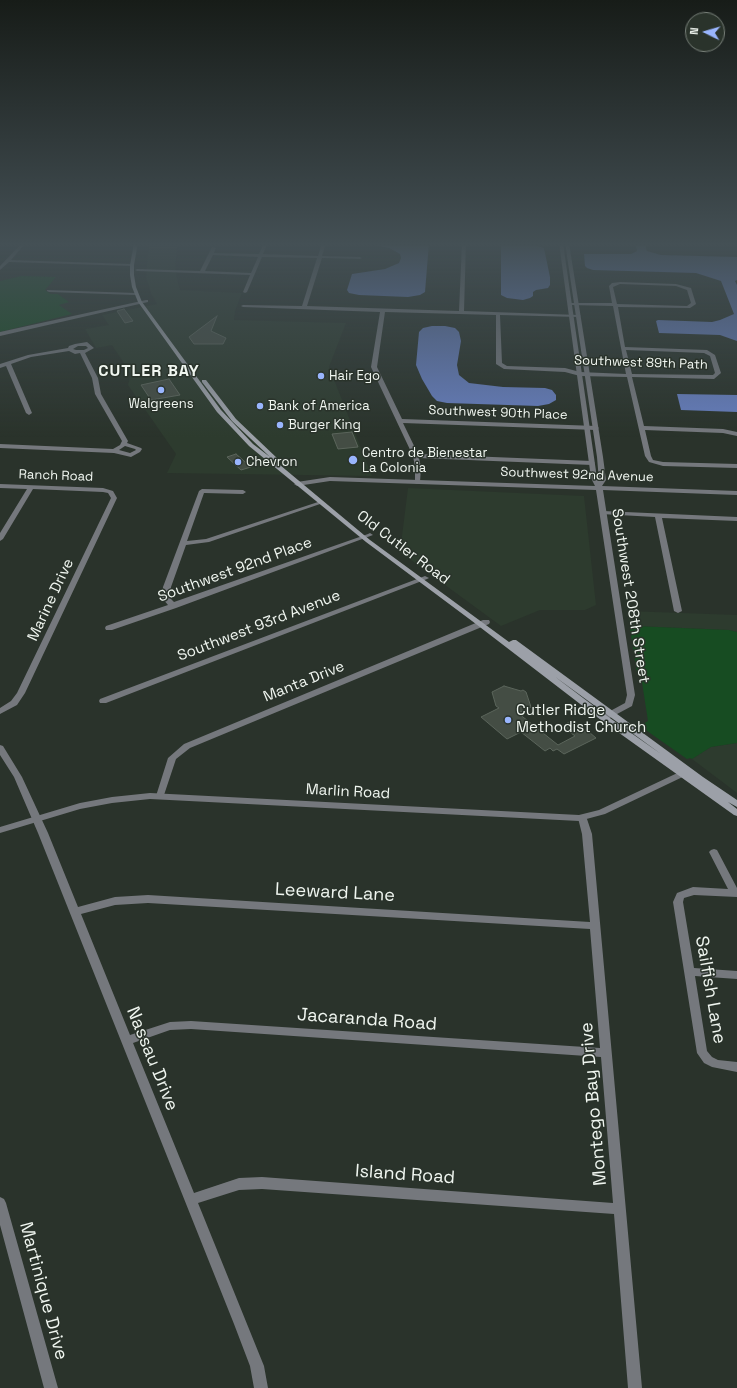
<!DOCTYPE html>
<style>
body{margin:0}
#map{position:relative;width:737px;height:1388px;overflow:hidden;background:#2a332b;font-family:"Space Grotesk",sans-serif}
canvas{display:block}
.north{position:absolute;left:685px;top:12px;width:40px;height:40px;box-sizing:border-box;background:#2a332b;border:1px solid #79817a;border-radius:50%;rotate:275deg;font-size:11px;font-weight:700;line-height:16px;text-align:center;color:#f0f6f0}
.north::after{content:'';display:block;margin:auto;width:14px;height:18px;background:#99b5fd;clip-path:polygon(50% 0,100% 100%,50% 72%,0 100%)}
</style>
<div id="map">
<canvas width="737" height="1388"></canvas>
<div class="north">N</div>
</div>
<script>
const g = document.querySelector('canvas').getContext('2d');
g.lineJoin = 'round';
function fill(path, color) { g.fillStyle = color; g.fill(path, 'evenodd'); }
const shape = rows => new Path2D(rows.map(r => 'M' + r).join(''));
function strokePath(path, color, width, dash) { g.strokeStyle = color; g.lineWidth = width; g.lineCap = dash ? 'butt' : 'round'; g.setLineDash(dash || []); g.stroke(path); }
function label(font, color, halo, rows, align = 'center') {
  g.font = font + ' "Space Grotesk",sans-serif'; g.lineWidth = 3; g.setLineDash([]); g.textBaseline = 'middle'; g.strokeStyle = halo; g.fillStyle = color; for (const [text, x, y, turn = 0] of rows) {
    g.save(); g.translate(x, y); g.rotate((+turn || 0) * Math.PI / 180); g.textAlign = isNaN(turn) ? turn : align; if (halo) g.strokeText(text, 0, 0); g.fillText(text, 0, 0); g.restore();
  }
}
fill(shape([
 [149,243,178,243,175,269,180,290,242,293,235,311,234,320,346,323,329,367,372,476,167,473,176,454,128,385,131,374,112,345,96,348,85,329,109,325,102,315,157,304,151,293,146,277],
 [408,488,584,496,596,605,585,610,540,610,501,626,400,552],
 [627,611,737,615,737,632,729,630,634,626,630,627],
 [737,743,737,793,692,759,711,747]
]), '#2d3b2e');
fill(shape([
 [21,276,56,277,45,290,51,294,58,294,69,302,59,305,72,314,0,332,0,281],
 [634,626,729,630,737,632,737,743,711,747,692,759,690,758,687,759,640,726,648,721,641,676,637,673,630,629,630,627]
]), '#174c22');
fill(shape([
 [364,243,429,243,425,292,420,295,408,297,359,295,349,293,347,290,352,274,385,269,399,263,401,258,400,254,389,248],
 [501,243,528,243,544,248,550,277,550,285,548,288,536,290,533,292,533,296,530,298,523,300,507,298,501,295],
 [635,243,646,243,646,248,647,251,661,255,737,257,737,280,735,281,737,285,737,341,720,335,659,333,656,321,658,320,712,322,720,320,734,314,721,281,696,273,593,270,587,268,585,266,584,254,631,254,637,251],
 [432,326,445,326,455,328,459,332,461,341,457,365,459,375,469,383,503,387,545,388,552,390,556,395,556,400,549,404,538,406,447,403,437,401,432,396,422,379,416,365,419,332,423,328],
 [677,394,737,395,737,412,681,410]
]), '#667ebe');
const building = shape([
 [124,309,133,321,125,323,117,311,124,309],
 [217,316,211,331,226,338,223,344,194,344,189,337,217,316],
 [169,379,180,395,151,400,141,385,169,379],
 [352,432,358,447,338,449,332,434,352,432],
 [236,454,251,467,241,470,227,457,236,454],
 [504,686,521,691,523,690,526,692,531,707,518,713,558,745,575,736,562,726,571,721,587,733,589,732,596,738,564,754,557,749,553,751,550,748,545,751,521,732,507,739,481,717,499,708,496,706,492,692,504,686]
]);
fill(building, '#444d44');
strokePath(building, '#5b655b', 1);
fill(shape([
 [22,243,26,243,11,260,132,264,134,265,132,266,9,262,0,270,0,266,22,243],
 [264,243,268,243,263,254,318,256,322,243,326,243,322,256,360,257,362,258,360,259,322,258,307,306,459,311,462,243,466,243,464,311,579,315,581,316,579,317,500,315,502,363,507,366,565,368,580,372,626,374,613,306,570,305,568,304,568,303,612,303,609,286,612,283,620,282,676,284,691,288,696,304,690,308,618,307,625,347,707,350,715,355,721,373,714,379,632,377,644,426,723,429,737,432,737,436,723,433,645,430,651,456,653,460,663,462,737,464,737,468,663,466,649,462,645,456,627,377,580,376,565,372,504,369,496,364,496,315,385,312,377,367,402,419,596,426,599,428,596,430,403,423,418,454,592,461,595,463,592,465,419,458,421,467,420,482,417,484,415,483,415,467,413,456,371,367,380,312,243,307,241,306,243,305,302,306,317,258,262,257,247,292,245,293,243,292,250,275,137,271,135,270,137,269,200,271,212,247,216,248,214,253,259,254,264,243],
 [213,255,258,257,251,273,205,271,213,255],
 [620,284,676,286,687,290,691,303,687,306,617,304,613,287,620,284],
 [626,350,704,353,710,356,715,373,713,375,632,374,626,350],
 [683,243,717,243,705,245,685,244,683,243],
 [47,290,136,293,138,294,136,295,49,292,47,291,47,290],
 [87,342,94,348,85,353,98,378,101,394,128,441,127,443,141,448,142,449,140,452,131,457,114,453,0,448,0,444,113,449,120,445,122,441,95,394,92,378,80,353,75,354,69,351,31,357,11,364,32,413,29,415,26,413,6,366,0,368,0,364,28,355,68,348,69,346,75,344,87,342],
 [78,346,86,346,88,348,84,350,76,350,73,349,78,346],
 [125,446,135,449,136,450,130,453,119,450,125,446],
 [0,484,103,488,113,491,117,498,25,693,17,705,0,714,0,708,11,701,17,693,111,498,108,493,103,492,33,489,3,539,0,541,0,533,27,489,0,488,0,484],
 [202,489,243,490,246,492,243,494,204,493,187,541,206,539,318,502,320,501,323,503,209,542,186,545,171,587,170,598,174,602,368,534,370,533,373,535,176,608,112,630,106,630,105,628,106,626,168,605,162,598,163,587,199,491,202,489],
 [603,511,737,517,737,521,662,518,682,611,678,613,674,611,655,517,601,514,601,512,603,511],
 [425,576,429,578,427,579,106,703,100,703,99,701,100,699,425,576],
 [483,620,489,620,490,622,489,624,190,748,176,759,163,798,157,798,156,796,168,758,184,744,483,620],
 [0,745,3,746,22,777,48,833,78,907,115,897,148,895,590,922,582,834,578,818,580,816,586,816,592,834,642,1388,628,1388,614,1214,262,1189,239,1190,198,1203,264,1366,268,1388,254,1388,250,1366,234,1324,38,833,14,777,0,755,0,745],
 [148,903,590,929,600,1048,191,1021,170,1022,130,1035,81,914,115,905,148,903],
 [191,1029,601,1057,613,1203,262,1177,239,1178,194,1193,133,1043,170,1030,191,1029],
 [714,849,717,850,737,888,737,897,694,895,684,898,683,902,694,968,737,971,737,979,695,976,707,1051,712,1057,718,1060,737,1062,737,1072,712,1067,704,1063,697,1053,673,902,677,893,693,887,728,889,709,852,711,850,714,849],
 [0,1197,4,1199,6,1203,58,1388,44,1388,0,1225,0,1197]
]), '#75787d');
fill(shape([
 [559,243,563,243,597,478,599,481,597,457,565,243,569,243,603,457,606,480,602,486,737,491,737,495,603,490,635,695,632,706,604,721,601,720,600,718,601,716,625,703,627,695,596,490,330,481,297,486,294,484,297,482,330,477,595,486,591,478,559,243],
 [146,300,148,300,148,302,0,336,0,332,146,300],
 [688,768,692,771,691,773,605,814,579,821,150,799,112,803,80,809,0,833,0,827,80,803,112,797,150,793,579,815,599,810,688,768]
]), '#75787d');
fill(shape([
 [134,243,138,243,134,265,134,275,136,287,142,302,221,410,253,444,270,457,232,421,202,382,202,380,206,380,236,419,278,459,274,460,370,540,509,642,513,640,516,640,703,777,737,800,737,807,728,802,737,809,737,816,734,815,601,720,472,621,366,542,249,446,217,412,138,302,132,287,130,275,130,265,134,243],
 [554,676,661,754,607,716,554,676]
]), '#9ca0a8');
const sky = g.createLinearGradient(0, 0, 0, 437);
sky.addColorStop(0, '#171c18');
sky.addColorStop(0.56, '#445055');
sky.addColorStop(1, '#44505500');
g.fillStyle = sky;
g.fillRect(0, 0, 737, 437);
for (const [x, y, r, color] of [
 [321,376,4,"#99b5fd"],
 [161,390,4,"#99b5fd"],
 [260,406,4,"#99b5fd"],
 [280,425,4,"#99b5fd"],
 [353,460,5,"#99b5fd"],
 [238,462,4,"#99b5fd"],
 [508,720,4,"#99b5fd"]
]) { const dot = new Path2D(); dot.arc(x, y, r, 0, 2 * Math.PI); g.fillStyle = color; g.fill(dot); strokePath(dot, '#2a332b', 1.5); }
label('13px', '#f0f6f0', '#2a332b', [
 ["Southwest 89th Path",641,363,2],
 ["Southwest 90th Place",498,413,2],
 ["Southwest 92nd Avenue",577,475,2],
 ["Ranch Road",56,476,2]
]);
label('13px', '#f0f6f0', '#2a332b', [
 ["Hair Ego",329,376],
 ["Walgreens",161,404,"center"],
 ["Bank of America",268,406],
 ["Burger King",288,425],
 ["Centro de Bienestar",362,453],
 ["La Colonia",362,468],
 ["Chevron",246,462]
], 'left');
label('15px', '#f0f6f0', '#2a332b', [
 ["Old Cutler Road",403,548,37],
 ["Southwest 92nd Place",235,570,-20],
 ["Southwest 208th Street",630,596,81],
 ["Marine Drive",51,600,-65],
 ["Southwest 93rd Avenue",259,626,-21],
 ["Manta Drive",304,682,-22],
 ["Marlin Road",348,792,3]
]);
label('15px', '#f0f6f0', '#2a332b', [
 ["Cutler Ridge",516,711],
 ["Methodist Church",516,728]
], 'left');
g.letterSpacing = '1px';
label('bold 16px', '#f0f6f0', '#2a332b', [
 ["CUTLER BAY",149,372]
]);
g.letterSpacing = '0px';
label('18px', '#f0f6f0', '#2a332b', [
 ["Leeward Lane",335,893,3],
 ["Sailfish Lane",710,990,80],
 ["Jacaranda Road",367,1020,4],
 ["Nassau Drive",152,1059,68],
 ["Montego Bay Drive",594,1104,-95],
 ["Island Road",405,1175,4],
 ["Martinique Drive",43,1291,75]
]);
</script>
